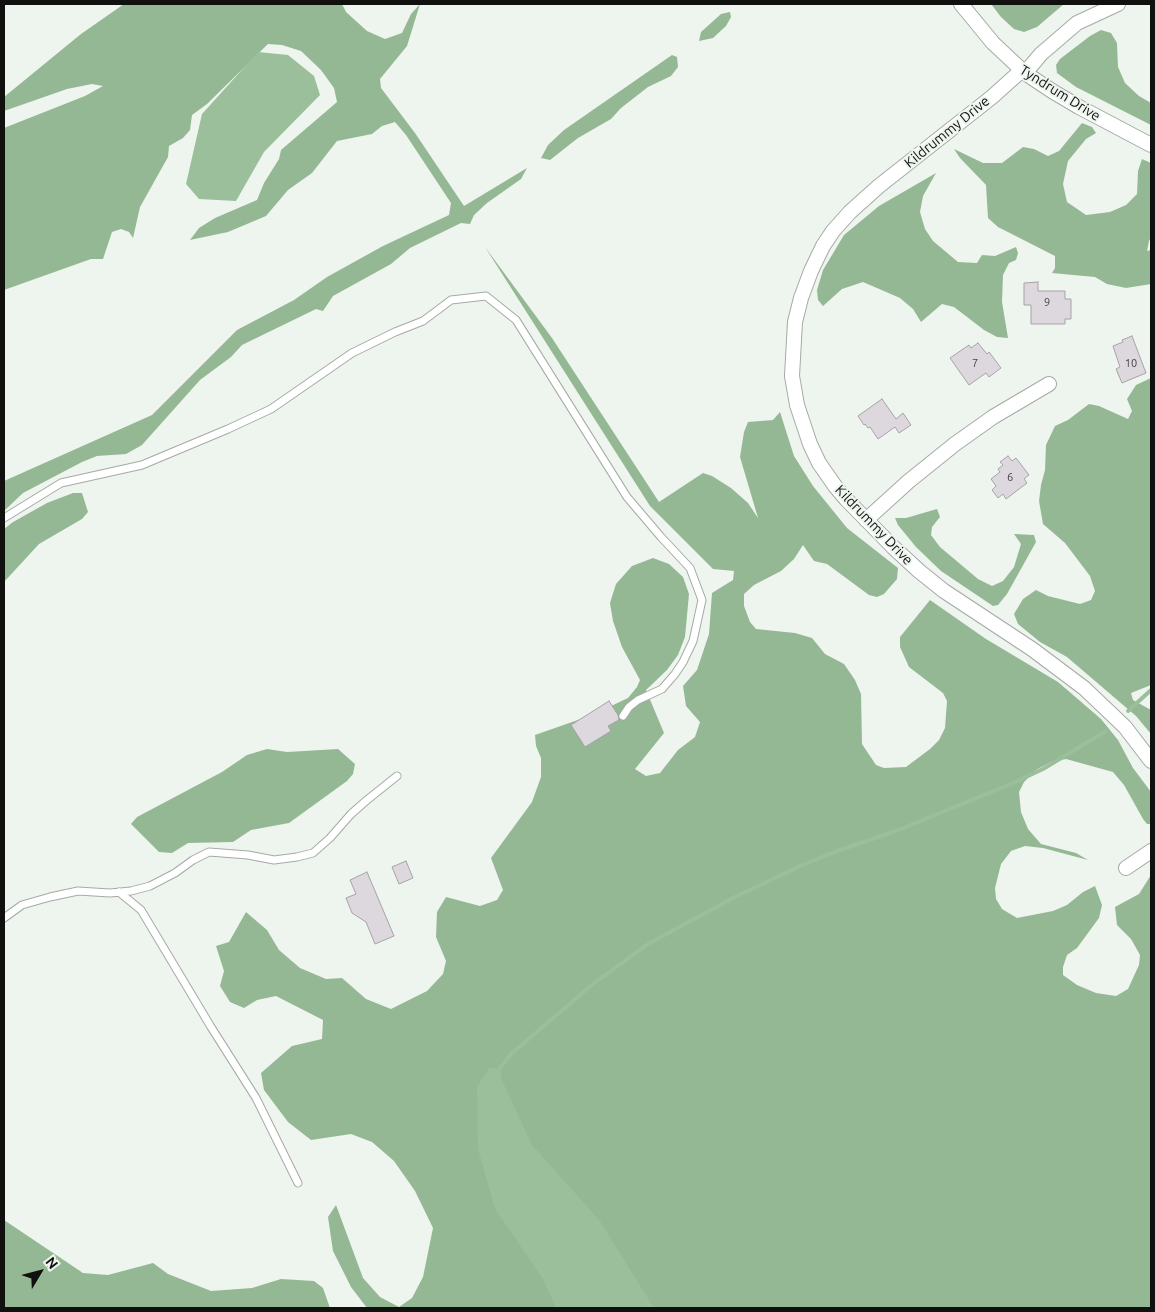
<!DOCTYPE html>
<style>
body{margin:0}
#map{position:relative;width:1155px;height:1312px;overflow:hidden;background:#eef4ee;font-family:Ubuntu,sans-serif}
canvas{display:block}
.frame{position:absolute;inset:0;border:5px solid #10110f;pointer-events:none}
.north{position:absolute;left:15px;top:1247px;width:50px;height:50px;-webkit-text-stroke:4px #eef4ee;paint-order:stroke;rotate:53deg;font-size:14px;font-weight:700;line-height:20px;text-align:center;color:#10110f}
.north::after{content:'';display:block;margin:auto;width:18px;height:22px;background:#10110f;clip-path:polygon(50% 0,100% 100%,50% 72%,0 100%)}
</style>
<div id="map">
<canvas width="1155" height="1312"></canvas>
<div class="frame"></div>
<div class="north">N</div>
</div>
<script>
const g = document.querySelector('canvas').getContext('2d');
g.lineJoin = 'round';
function fill(path, color) { g.fillStyle = color; g.fill(path, 'evenodd'); }
const shape = rows => new Path2D(rows.map(r => 'M' + r).join(''));
function strokePath(path, color, width, dash) { g.strokeStyle = color; g.lineWidth = width; g.lineCap = dash ? 'butt' : 'round'; g.setLineDash(dash || []); g.stroke(path); }
function label(font, color, halo, rows, align = 'center') {
  g.font = font + ' Ubuntu,sans-serif'; g.lineWidth = 4; g.setLineDash([]); g.textBaseline = 'middle'; g.strokeStyle = halo; g.fillStyle = color; for (const [text, x, y, turn = 0] of rows) {
    g.save(); g.translate(x, y); g.rotate((+turn || 0) * Math.PI / 180); g.textAlign = isNaN(turn) ? turn : align; if (halo) g.strokeText(text, 0, 0); g.fillText(text, 0, 0); g.restore();
  }
}
fill(shape([
 [124,4,342,4,346,12,367,31,385,39,402,33,411,14,420,4,407,46,380,79,381,88,415,133,464,206,527,168,521,179,487,203,474,215,470,224,461,223,410,248,391,264,333,296,323,311,316,309,242,345,231,357,200,380,142,445,126,454,97,456,82,462,23,493,4,511,4,481,152,415,237,330,294,300,327,277,383,246,449,215,451,203,406,135,395,122,382,126,372,134,337,141,312,173,288,190,266,216,228,232,190,240,199,228,215,218,257,200,264,183,279,159,281,150,337,102,334,88,321,70,301,51,282,45,268,44,207,104,192,115,190,130,183,138,169,146,168,157,140,207,133,238,129,232,121,229,112,232,103,259,91,259,4,290,4,128,85,96,103,86,92,84,67,89,4,111,4,97,81,34],
 [991,4,1064,4,1037,27,1024,32,1014,29,1001,17],
 [730,12,731,17,726,26,713,38,699,41,701,32,721,14],
 [1101,30,1111,33,1117,43,1118,67,1125,83,1139,96,1151,103,1151,125,1076,87,1057,73,1056,65,1060,59,1090,36],
 [672,55,677,57,678,67,671,76,648,87,621,108,611,119,578,138,550,160,541,158,548,145,564,130],
 [1082,123,1092,127,1096,133,1086,139,1068,161,1063,184,1067,202,1086,215,1110,212,1126,205,1137,194,1138,171,1142,159,1151,163,1151,237,1149,241,1147,251,1151,250,1151,284,1126,288,1107,284,1095,277,1052,273,1055,268,1055,256,998,227,988,218,986,185,960,158,954,149,983,163,1002,163,1023,147,1034,149,1048,156,1059,151],
 [936,173,923,196,920,212,925,229,933,241,958,262,977,263,982,255,995,256,1016,247,1018,253,1016,260,1009,263,1003,275,1002,302,1008,338,997,337,984,330,954,307,942,304,921,322,913,309,900,298,863,282,842,289,823,306,818,300,817,290,823,270,844,235,879,206],
 [485,247,552,338,659,502,703,473,712,476,731,488,748,503,758,518,740,457,744,432,748,422,773,420,780,412,794,456,813,486,847,528,898,568,897,579,884,594,877,597,869,595,827,564,814,561,803,545,794,559,781,571,754,585,744,594,744,606,750,622,756,629,795,633,812,638,825,654,844,664,855,680,861,694,862,744,876,765,884,768,906,767,930,749,939,740,945,728,947,701,943,693,909,667,900,647,900,637,930,600,986,639,1058,682,1101,719,1118,740,1133,768,1151,792,1151,824,1147,824,1143,819,1124,785,1113,772,1066,759,1051,762,1036,770,1024,782,1019,792,1021,812,1028,829,1041,844,1076,853,1088,860,1043,848,1025,846,1011,851,1001,864,995,888,996,899,1002,909,1017,918,1053,911,1067,905,1083,892,1095,886,1102,905,1099,918,1077,948,1067,955,1063,967,1063,975,1077,985,1096,993,1116,996,1128,989,1139,965,1140,955,1131,939,1117,925,1115,907,1139,894,1151,875,1151,1308,367,1308,351,1287,333,1251,328,1217,336,1205,363,1278,380,1297,399,1307,412,1298,423,1277,433,1228,415,1191,394,1161,372,1142,351,1134,311,1140,288,1122,264,1090,261,1073,292,1046,322,1039,323,1020,276,996,257,1000,244,1008,230,1002,220,986,224,971,216,946,229,942,246,912,267,930,279,950,300,968,326,979,342,978,366,999,391,1009,427,991,443,974,446,961,436,937,437,912,446,897,480,906,497,900,503,890,491,858,532,802,541,777,541,758,536,746,535,735,592,715,628,698,637,687,640,680,622,647,613,621,610,603,616,584,632,566,653,558,669,564,683,577,689,594,685,637,678,655,667,670,646,690,664,733,635,769,646,776,660,773,678,750,695,737,700,722,686,706,683,686,697,670,709,634,712,593,733,580,734,571,713,569,650,506],
 [1151,378,1151,685,1131,693,1133,700,1151,710,1151,734,1136,716,1067,657,1040,642,1018,624,1014,614,1023,599,1036,590,1048,596,1080,604,1091,600,1095,591,1090,576,1065,543,1043,524,1039,501,1041,485,1045,470,1046,445,1055,426,1068,420,1089,404,1099,406,1128,419,1132,411,1127,399,1136,385],
 [73,493,82,493,88,512,82,519,39,544,4,582,4,529,13,522,47,503],
 [937,509,940,517,932,527,931,535,940,547,978,579,992,586,1003,581,1014,567,1021,544,1014,534,1034,535,1036,542,1007,594,998,605,993,606,941,571,916,547,898,525,895,518,906,518],
 [267,749,287,752,338,749,355,764,353,774,347,781,289,823,251,830,233,842,188,843,172,853,159,852,131,824,137,817,222,772,247,755],
 [4,1220,83,1273,108,1275,153,1263,168,1274,211,1291,252,1288,281,1279,314,1281,323,1288,330,1308,4,1308]
]), '#95b894');
fill(shape([
 [258,52,288,55,314,76,320,95,264,152,236,201,199,199,186,184,202,114],
 [489,1068,500,1068,501,1078,532,1145,600,1221,654,1308,556,1308,543,1279,495,1209,478,1149,477,1087]
]), '#9bbf9a');
strokePath(shape([
 [1128,711,1151,690],
 [499,1071,500,1068,511,1054,593,984,648,944,733,898,800,866,837,851,896,831,1011,784,1043,769,1106,731]
]), '#9bbf9a', 4);
const building = shape([
 [1038,282,1038,291,1065,291,1065,299,1071,299,1071,319,1065,319,1065,324,1031,324,1031,305,1024,305,1024,283,1038,282],
 [1132,336,1146,373,1122,383,1116,369,1120,367,1113,346,1123,342,1122,340,1132,336],
 [978,343,987,354,989,352,1001,368,989,377,986,373,969,385,950,358,969,345,971,348,978,343],
 [882,399,896,419,903,413,911,425,899,433,895,427,878,439,870,427,868,428,865,424,864,425,858,416,882,399],
 [1008,456,1012,461,1016,458,1029,475,1024,479,1027,483,1006,499,1003,494,998,498,992,490,996,486,991,479,1000,472,998,469,1003,465,1000,462,1008,456],
 [609,701,618,715,619,720,608,726,611,731,585,747,571,725,609,701],
 [406,861,413,878,399,884,392,867,406,861],
 [367,872,394,936,375,944,366,922,352,913,346,898,356,894,350,880,367,872]
]);
fill(building, '#dcd8de');
strokePath(building, '#a6a2a8', 1);
const service = shape([
 [4,518,61,483,142,465,228,429,271,409,352,353,395,332,423,321,451,300,486,296,516,320,627,497,661,537,690,568,702,600,693,641,683,662,675,674,662,689,638,700,629,707,623,716],
 [119,892,141,910,211,1027,256,1098,298,1183],
 [4,918,22,905,50,897,78,891,110,893,131,891,150,886,175,873,193,860,209,852,248,855,274,860,297,857,313,853,330,838,351,814,367,800,397,776]
]);
const minor = shape([
 [961,4,993,43,1025,73,1052,91,1079,107,1151,145],
 [1022,70,992,97,879,186,850,212,833,231,823,246,811,271,801,298,795,322,792,376,797,405,810,444,819,463,835,486,846,499,893,547,919,571,944,591,1032,649,1084,688,1125,727,1151,761],
 [1025,73,1041,54,1077,23,1118,4],
 [866,520,909,481,955,444,993,417,1049,384],
 [1126,868,1151,851]
]);
strokePath(service, '#a5aaa5', 9);
strokePath(minor, '#a5aaa5', 16);
strokePath(service, '#fff', 7);
strokePath(minor, '#fff', 14);
label('11px', '#434343', null, [
 ["9",1047,302],
 ["7",975,363],
 ["10",1131,363],
 ["6",1010,477]
]);
label('14px', '#10110f', '#eef4ee', [
 ["Tyndrum Drive",1060,93,32],
 ["Kildrummy Drive",947,132,-39],
 ["Kildrummy Drive",874,525,46]
]);
</script>
